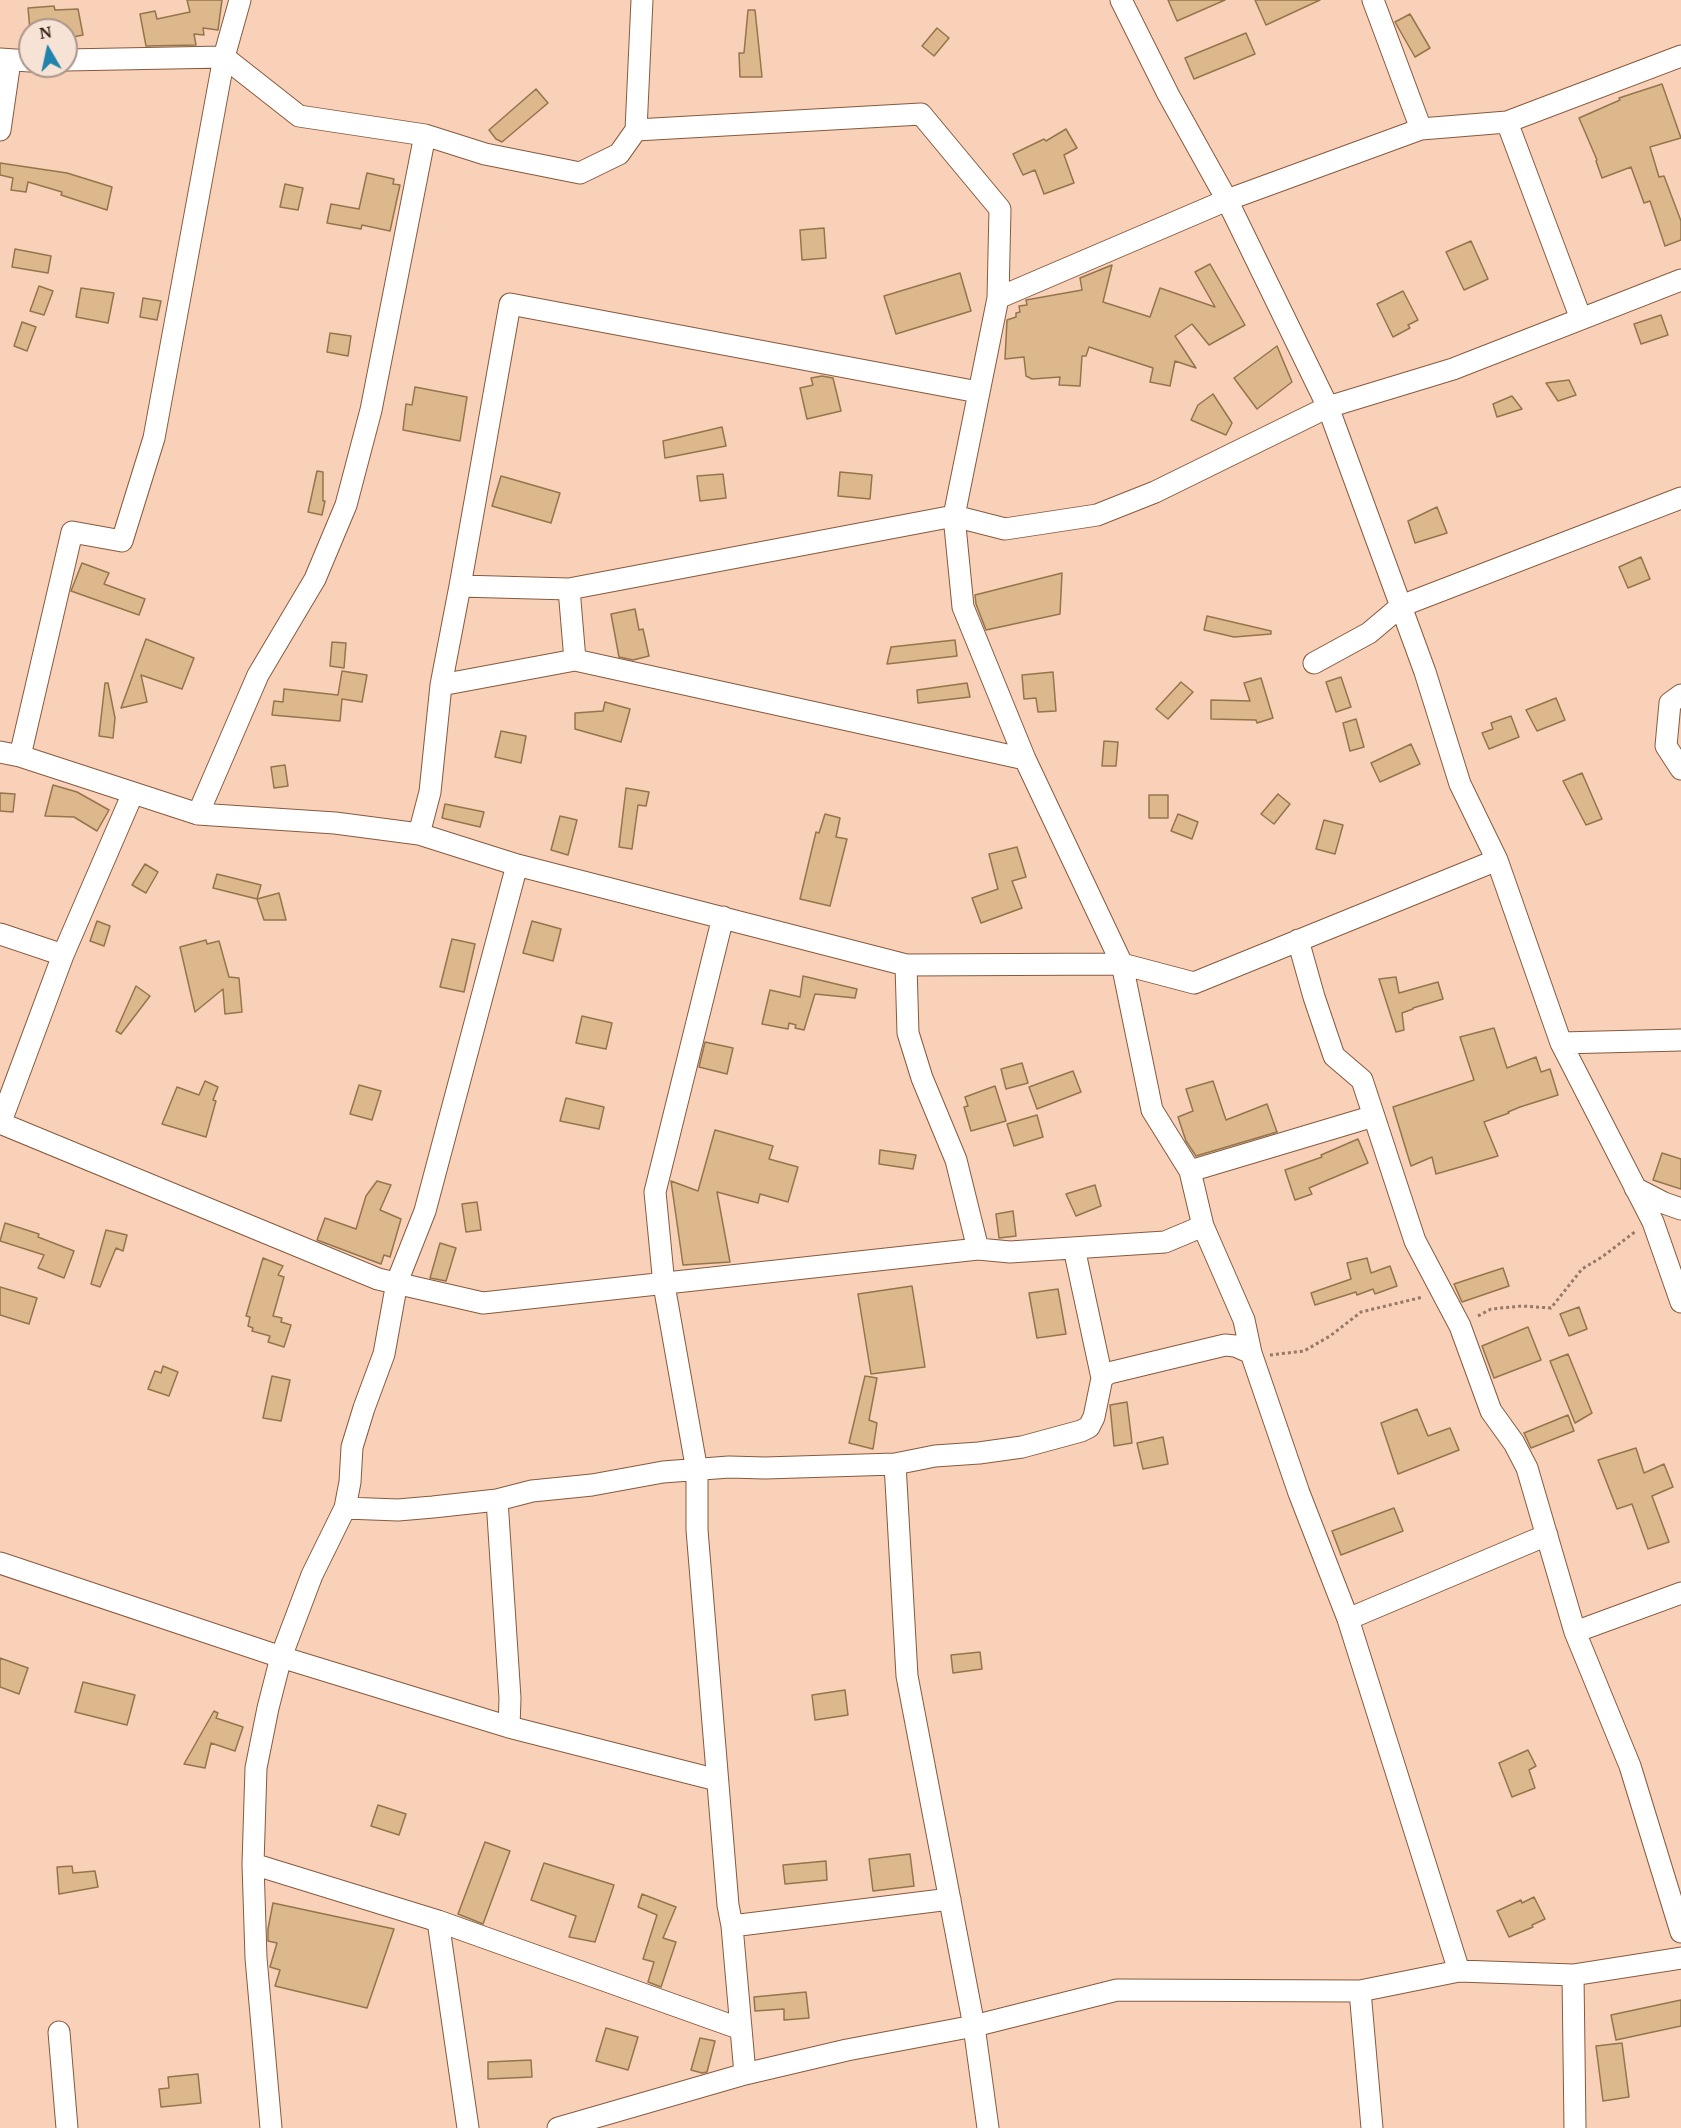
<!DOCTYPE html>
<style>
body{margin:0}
#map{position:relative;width:1681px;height:2128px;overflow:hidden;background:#f9d0b8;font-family:"PT Serif",serif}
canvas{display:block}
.north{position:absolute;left:18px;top:18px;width:60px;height:60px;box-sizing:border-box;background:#f7e2d6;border:2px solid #aa968a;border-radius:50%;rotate:351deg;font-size:16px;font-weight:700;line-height:24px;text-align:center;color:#372418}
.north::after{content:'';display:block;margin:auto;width:21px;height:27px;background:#1f83ad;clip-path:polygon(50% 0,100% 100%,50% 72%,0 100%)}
</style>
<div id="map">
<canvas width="1681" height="2128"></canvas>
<div class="north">N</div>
</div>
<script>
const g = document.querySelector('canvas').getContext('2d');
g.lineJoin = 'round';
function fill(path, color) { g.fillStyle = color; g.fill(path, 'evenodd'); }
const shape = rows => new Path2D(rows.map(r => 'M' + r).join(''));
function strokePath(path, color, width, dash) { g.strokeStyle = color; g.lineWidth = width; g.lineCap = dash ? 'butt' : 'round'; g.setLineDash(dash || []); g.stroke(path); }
const building = shape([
 [187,0,222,0,218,30,203,28,204,35,194,34,196,45,146,46,140,14,155,11,157,19,190,12,187,0],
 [1168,0,1225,0,1177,21,1168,0],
 [1255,0,1320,0,1266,25,1255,0],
 [54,6,55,10,78,9,83,35,68,38,67,30,30,30,28,8,54,6],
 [748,10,755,10,762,77,740,77,739,53,744,53,748,10],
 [1410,14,1430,48,1415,57,1395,22,1410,14],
 [937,28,949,38,934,56,922,46,937,28],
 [1246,33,1255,54,1194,79,1185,58,1246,33],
 [1662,84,1681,138,1650,147,1659,177,1664,176,1681,221,1681,240,1665,246,1650,201,1644,203,1631,167,1602,178,1596,161,1597,160,1579,118,1620,100,1619,98,1662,84],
 [536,89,548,103,502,142,496,139,489,130,536,89],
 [1066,129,1077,148,1064,155,1074,183,1044,194,1035,170,1023,175,1013,154,1044,139,1046,141,1066,129],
 [0,163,67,173,112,187,107,210,61,195,62,192,28,182,26,192,11,190,13,178,0,175,0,163],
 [367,173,394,179,393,184,400,185,390,231,362,225,361,229,327,223,331,204,359,209,367,173],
 [285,184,303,188,298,210,280,207,285,184],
 [824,228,826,258,802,260,800,230,824,228],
 [1471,241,1488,279,1464,290,1446,252,1471,241],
 [15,249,51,256,48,273,12,267,15,249],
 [1210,264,1245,325,1209,345,1192,324,1175,336,1196,368,1175,361,1170,386,1150,382,1153,368,1089,347,1086,356,1082,356,1080,386,1059,385,1060,377,1032,379,1026,376,1024,357,1005,359,1007,320,1016,317,1016,313,1020,312,1019,306,1027,305,1026,300,1082,290,1080,278,1112,265,1103,302,1150,317,1160,288,1215,307,1195,272,1210,264],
 [960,273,971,311,896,334,884,296,960,273],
 [39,286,53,291,44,315,30,311,39,286],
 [81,288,114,293,108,323,76,317,81,288],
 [1403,291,1418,320,1408,325,1410,328,1393,337,1377,304,1403,291],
 [143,298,161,301,157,320,140,317,143,298],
 [1661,315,1668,335,1641,344,1634,324,1661,315],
 [22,322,36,327,27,351,14,346,22,322],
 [330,333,351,336,348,356,327,352,330,333],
 [1277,346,1292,382,1257,409,1234,378,1277,346],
 [822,376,833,378,841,411,807,419,800,388,813,385,811,378,822,376],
 [1569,380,1576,395,1558,401,1546,383,1569,380],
 [415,387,467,397,460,441,403,430,406,404,412,405,415,387],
 [1213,394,1232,423,1226,435,1191,420,1198,405,1213,394],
 [1512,396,1522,409,1497,417,1493,404,1512,396],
 [722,427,726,446,665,458,663,441,722,427],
 [317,471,323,472,323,501,325,501,322,515,308,512,317,471],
 [840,472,872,475,870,499,838,496,840,472],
 [723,474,726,498,700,501,697,476,723,474],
 [501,476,560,493,551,523,492,506,501,476],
 [1437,507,1447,533,1415,543,1408,521,1437,507],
 [1641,557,1650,579,1628,588,1619,567,1641,557],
 [82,563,109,573,104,584,145,599,139,615,71,591,82,563],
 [1062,573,1060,614,986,630,976,604,975,595,1062,573],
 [635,609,639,630,643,629,649,656,633,660,619,657,611,614,635,609],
 [1207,616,1271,631,1271,634,1234,637,1204,630,1207,616],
 [146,639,194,658,182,689,141,675,147,702,121,708,146,639],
 [955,640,957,656,887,664,891,647,955,640],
 [332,642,346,643,344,668,330,666,332,642],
 [342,671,367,675,362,702,342,699,340,721,272,715,274,701,283,702,284,689,338,695,342,671],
 [1053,672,1056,711,1038,712,1036,698,1024,699,1022,675,1053,672],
 [1341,677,1351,707,1336,712,1326,682,1341,677],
 [1261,678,1273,718,1257,723,1256,720,1211,719,1211,700,1250,701,1244,683,1261,678],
 [1181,682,1193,692,1168,719,1156,709,1181,682],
 [105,683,108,683,115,718,113,738,99,736,105,683],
 [967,683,970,697,918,703,917,690,967,683],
 [1556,698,1565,720,1537,731,1526,710,1556,698],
 [605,702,630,709,621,742,575,729,575,713,603,711,605,702],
 [1511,716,1519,737,1489,749,1482,733,1493,729,1491,723,1511,716],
 [1356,719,1364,747,1350,751,1343,723,1356,719],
 [501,731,526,736,521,763,495,757,501,731],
 [1104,741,1118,742,1116,766,1102,766,1104,741],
 [1411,744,1420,764,1380,782,1371,763,1411,744],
 [285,765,288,786,274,788,271,767,285,765],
 [1582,773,1602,819,1586,825,1563,781,1582,773],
 [53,785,77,792,109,810,97,831,74,817,45,816,53,785],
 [626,788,649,792,646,806,638,805,632,849,619,847,626,788],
 [0,793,15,794,13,812,0,811,0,793],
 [1278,794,1290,804,1274,824,1261,814,1278,794],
 [1149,795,1168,795,1168,818,1149,818,1149,795],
 [445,804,484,812,480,827,442,818,445,804],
 [825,814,840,818,836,837,847,839,830,906,800,899,816,832,819,833,825,814],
 [1178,814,1198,822,1192,839,1171,831,1178,814],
 [560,816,577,820,568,855,551,850,560,816],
 [1324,820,1343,825,1335,854,1316,849,1324,820],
 [1017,847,1026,877,1012,881,1022,908,981,923,972,898,998,889,989,854,1017,847],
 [145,864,158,872,146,893,132,885,145,864],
 [217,874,261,885,257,899,213,888,217,874],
 [279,893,286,920,264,920,257,899,279,893],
 [97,921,110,926,104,946,90,941,97,921],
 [532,921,561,929,553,961,523,953,532,921],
 [452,939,475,944,464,992,440,987,452,939],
 [206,940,207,944,219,941,229,977,239,978,242,1012,225,1014,223,989,195,1012,180,947,206,940],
 [803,976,857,989,855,998,815,994,804,1030,795,1028,796,1025,789,1023,788,1029,762,1024,770,990,800,997,803,976],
 [1396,977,1399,993,1438,982,1443,999,1413,1008,1413,1009,1402,1013,1404,1030,1396,1032,1379,979,1396,977],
 [136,986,150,996,121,1034,116,1031,136,986],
 [582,1016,612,1023,606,1049,576,1043,582,1016],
 [1494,1028,1507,1068,1536,1057,1541,1072,1550,1069,1558,1095,1520,1107,1508,1112,1509,1113,1484,1122,1498,1156,1436,1174,1432,1157,1411,1166,1393,1107,1474,1080,1460,1037,1494,1028],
 [705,1042,733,1048,727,1074,699,1067,705,1042],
 [1022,1063,1028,1083,1006,1089,1001,1069,1022,1063],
 [1073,1071,1081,1092,1037,1109,1029,1087,1073,1071],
 [205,1081,218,1087,213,1100,216,1101,206,1137,162,1124,177,1087,199,1095,205,1081],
 [1213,1081,1226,1120,1267,1104,1277,1132,1196,1156,1186,1141,1178,1117,1193,1111,1186,1089,1213,1081],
 [359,1085,381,1091,372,1120,350,1114,359,1085],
 [995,1086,1006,1121,971,1131,964,1107,968,1106,965,1097,995,1086],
 [566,1098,604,1107,599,1129,560,1121,566,1098],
 [1037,1115,1043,1137,1014,1146,1007,1124,1037,1115],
 [715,1130,773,1146,769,1159,798,1167,788,1202,760,1194,758,1203,717,1192,730,1262,683,1265,671,1181,698,1191,715,1130],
 [1358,1139,1368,1163,1309,1188,1312,1194,1295,1200,1285,1170,1322,1157,1321,1155,1358,1139],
 [880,1150,916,1155,913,1169,879,1164,880,1150],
 [1662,1153,1681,1159,1681,1189,1653,1180,1662,1153],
 [377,1181,391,1185,380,1210,401,1219,390,1257,384,1255,381,1264,317,1240,325,1218,356,1229,366,1196,377,1181],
 [1095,1185,1101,1206,1076,1216,1066,1194,1095,1185],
 [477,1202,481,1230,466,1232,462,1204,477,1202],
 [1013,1211,1016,1236,999,1238,996,1214,1013,1211],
 [5,1223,39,1234,38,1237,74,1251,64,1278,38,1268,44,1255,0,1241,5,1223],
 [106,1230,127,1235,123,1251,116,1248,100,1287,91,1284,106,1230],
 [440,1243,456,1248,446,1281,430,1278,440,1243],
 [263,1258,283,1266,278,1275,284,1277,273,1316,282,1318,281,1322,291,1325,284,1347,268,1342,270,1336,252,1331,253,1328,248,1326,250,1317,246,1316,263,1258],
 [1367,1258,1371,1273,1390,1266,1397,1286,1375,1294,1373,1289,1357,1295,1356,1292,1315,1305,1311,1293,1351,1279,1347,1263,1367,1258],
 [1503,1268,1509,1286,1462,1302,1454,1284,1503,1268],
 [912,1286,925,1367,871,1374,858,1294,912,1286],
 [0,1287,37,1298,29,1324,0,1315,0,1287],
 [1058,1289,1066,1334,1037,1338,1029,1293,1058,1289],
 [1579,1307,1587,1329,1569,1336,1560,1314,1579,1307],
 [1528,1327,1541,1360,1494,1378,1482,1346,1528,1327],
 [1568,1354,1592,1413,1575,1423,1550,1361,1568,1354],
 [163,1366,178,1372,169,1396,148,1389,155,1371,161,1373,163,1366],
 [272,1376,290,1380,281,1421,263,1418,272,1376],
 [865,1376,877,1378,869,1420,877,1423,873,1449,849,1443,865,1376],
 [1127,1402,1132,1443,1114,1446,1110,1405,1127,1402],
 [1417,1409,1428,1436,1450,1428,1459,1450,1398,1474,1381,1423,1417,1409],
 [1568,1415,1574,1431,1531,1448,1524,1433,1568,1415],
 [1163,1437,1168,1464,1143,1469,1137,1443,1163,1437],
 [1636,1448,1644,1473,1664,1464,1673,1487,1652,1496,1669,1542,1648,1549,1632,1504,1617,1509,1598,1460,1636,1448],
 [1394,1508,1403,1531,1341,1555,1332,1531,1394,1508],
 [980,1652,982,1669,953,1673,951,1655,980,1652],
 [0,1658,28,1668,19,1694,0,1687,0,1658],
 [83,1682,135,1695,127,1725,75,1712,83,1682],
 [845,1690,848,1715,815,1720,812,1695,845,1690],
 [214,1711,218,1713,216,1718,243,1727,235,1751,211,1743,205,1768,184,1764,214,1711],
 [1528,1750,1536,1766,1529,1770,1535,1788,1512,1797,1499,1763,1528,1750],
 [378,1805,406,1814,399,1835,371,1826,378,1805],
 [485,1842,510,1851,483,1924,458,1914,485,1842],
 [910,1854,914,1886,873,1891,869,1859,910,1854],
 [826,1861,827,1880,785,1884,783,1865,826,1861],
 [544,1863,614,1885,595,1942,569,1937,576,1916,531,1900,544,1863],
 [72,1866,73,1873,95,1871,98,1887,59,1894,57,1867,72,1866],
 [642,1894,676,1907,663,1938,676,1942,661,1987,648,1982,654,1962,643,1959,657,1915,638,1907,642,1894],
 [1534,1897,1545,1919,1532,1925,1533,1927,1509,1937,1497,1911,1521,1900,1522,1903,1534,1897],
 [273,1903,394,1929,367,2008,275,1986,280,1970,270,1967,277,1943,268,1941,268,1929,273,1903],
 [806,1992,809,2018,784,2020,784,2009,755,2011,754,1997,806,1992],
 [1681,2000,1681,2026,1616,2040,1611,2015,1681,2000],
 [606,2028,638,2037,628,2070,596,2061,606,2028],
 [700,2038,715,2041,707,2072,702,2073,691,2070,700,2038],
 [1622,2043,1629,2097,1603,2101,1596,2046,1622,2043],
 [531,2060,532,2077,488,2079,488,2062,531,2060],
 [198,2074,201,2103,161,2107,159,2089,169,2088,168,2077,198,2074]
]);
fill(building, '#dcb88c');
strokePath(building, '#95754b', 1.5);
const minor = shape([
 [1121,0,1168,94,1227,200,1328,407,1425,672,1460,784,1497,860,1561,1043,1653,1222,1681,1302],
 [1373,0,1421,129],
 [0,59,30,61],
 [66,60,224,57,299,116,425,135,485,154,580,173,619,154,636,130,921,114,1000,209,998,298,954,516,963,607,1025,759,1122,964,1152,1110,1190,1171,1203,1226,1244,1320,1251,1353,1299,1493,1348,1619,1459,1971],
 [1507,122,1581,319],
 [0,130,10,61],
 [636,130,642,0],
 [998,298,1227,200,1421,129,1507,122,1681,56],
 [460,586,510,304,978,392],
 [569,589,575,660],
 [1314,663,1369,633,1401,606,1681,498],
 [441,685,460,586,569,589,954,516,1005,529,1097,515,1155,492,1328,407,1453,369,1681,280],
 [1681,695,1670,703,1666,746,1681,769],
 [0,752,20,756,198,814,335,823,419,834,517,865,906,965,1122,964,1194,983,1497,860],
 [20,756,72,532,122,541,154,438,224,57,240,0],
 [198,814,258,675,315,579,346,505,371,410,425,135],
 [419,834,430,792,441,685,575,660,1025,759],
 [723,917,655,1192,664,1285,697,1471,697,1530,728,1905,732,1926,745,2074],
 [0,934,63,955,0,1124],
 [1298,940,1314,997,1334,1056,1362,1080,1415,1241,1460,1326,1491,1411,1514,1443,1527,1468,1575,1632,1630,1766,1681,1932],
 [63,955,133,793],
 [906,965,908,1033,922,1078,956,1160,978,1249],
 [1561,1043,1681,1040],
 [0,1123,378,1279,483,1303,978,1249,1010,1252,1165,1242,1203,1226],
 [1190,1171,1374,1116],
 [1635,1188,1664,1203,1681,1209],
 [1074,1248,1102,1378],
 [895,1464,907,1676,974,2026,988,2128],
 [497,1500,510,1698,509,1727],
 [345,1508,398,1510,433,1507,497,1500,532,1491,592,1485,663,1472,729,1467,765,1468,895,1464,935,1456,979,1453,1022,1447,1081,1431,1089,1427,1094,1417,1102,1378,1109,1373,1225,1345,1235,1346,1251,1353],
 [0,1563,281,1657,312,1575,345,1508,350,1482,352,1447,364,1408,384,1354,397,1282,425,1211,517,865],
 [1348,1619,1547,1535],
 [1575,1632,1681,1593],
 [253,1864,438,1921,741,2029],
 [438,1921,468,2128],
 [732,1926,950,1899],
 [1573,1975,1575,2128],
 [1360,1991,1372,2128],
 [59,2032,67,2128],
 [271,2128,256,1958,253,1864,256,1768,268,1708,281,1657,509,1727,717,1780],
 [558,2128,745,2074,847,2050,974,2026,1117,1990,1360,1991,1459,1971,1573,1975,1681,1958]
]);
strokePath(minor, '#865a3e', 23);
strokePath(shape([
 [1478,1316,1491,1309,1522,1306,1551,1308,1582,1269,1602,1257,1636,1231],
 [1270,1355,1304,1351,1330,1336,1361,1312,1423,1297]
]), '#977968', 3, [3, 3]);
strokePath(minor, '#fff', 21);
</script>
